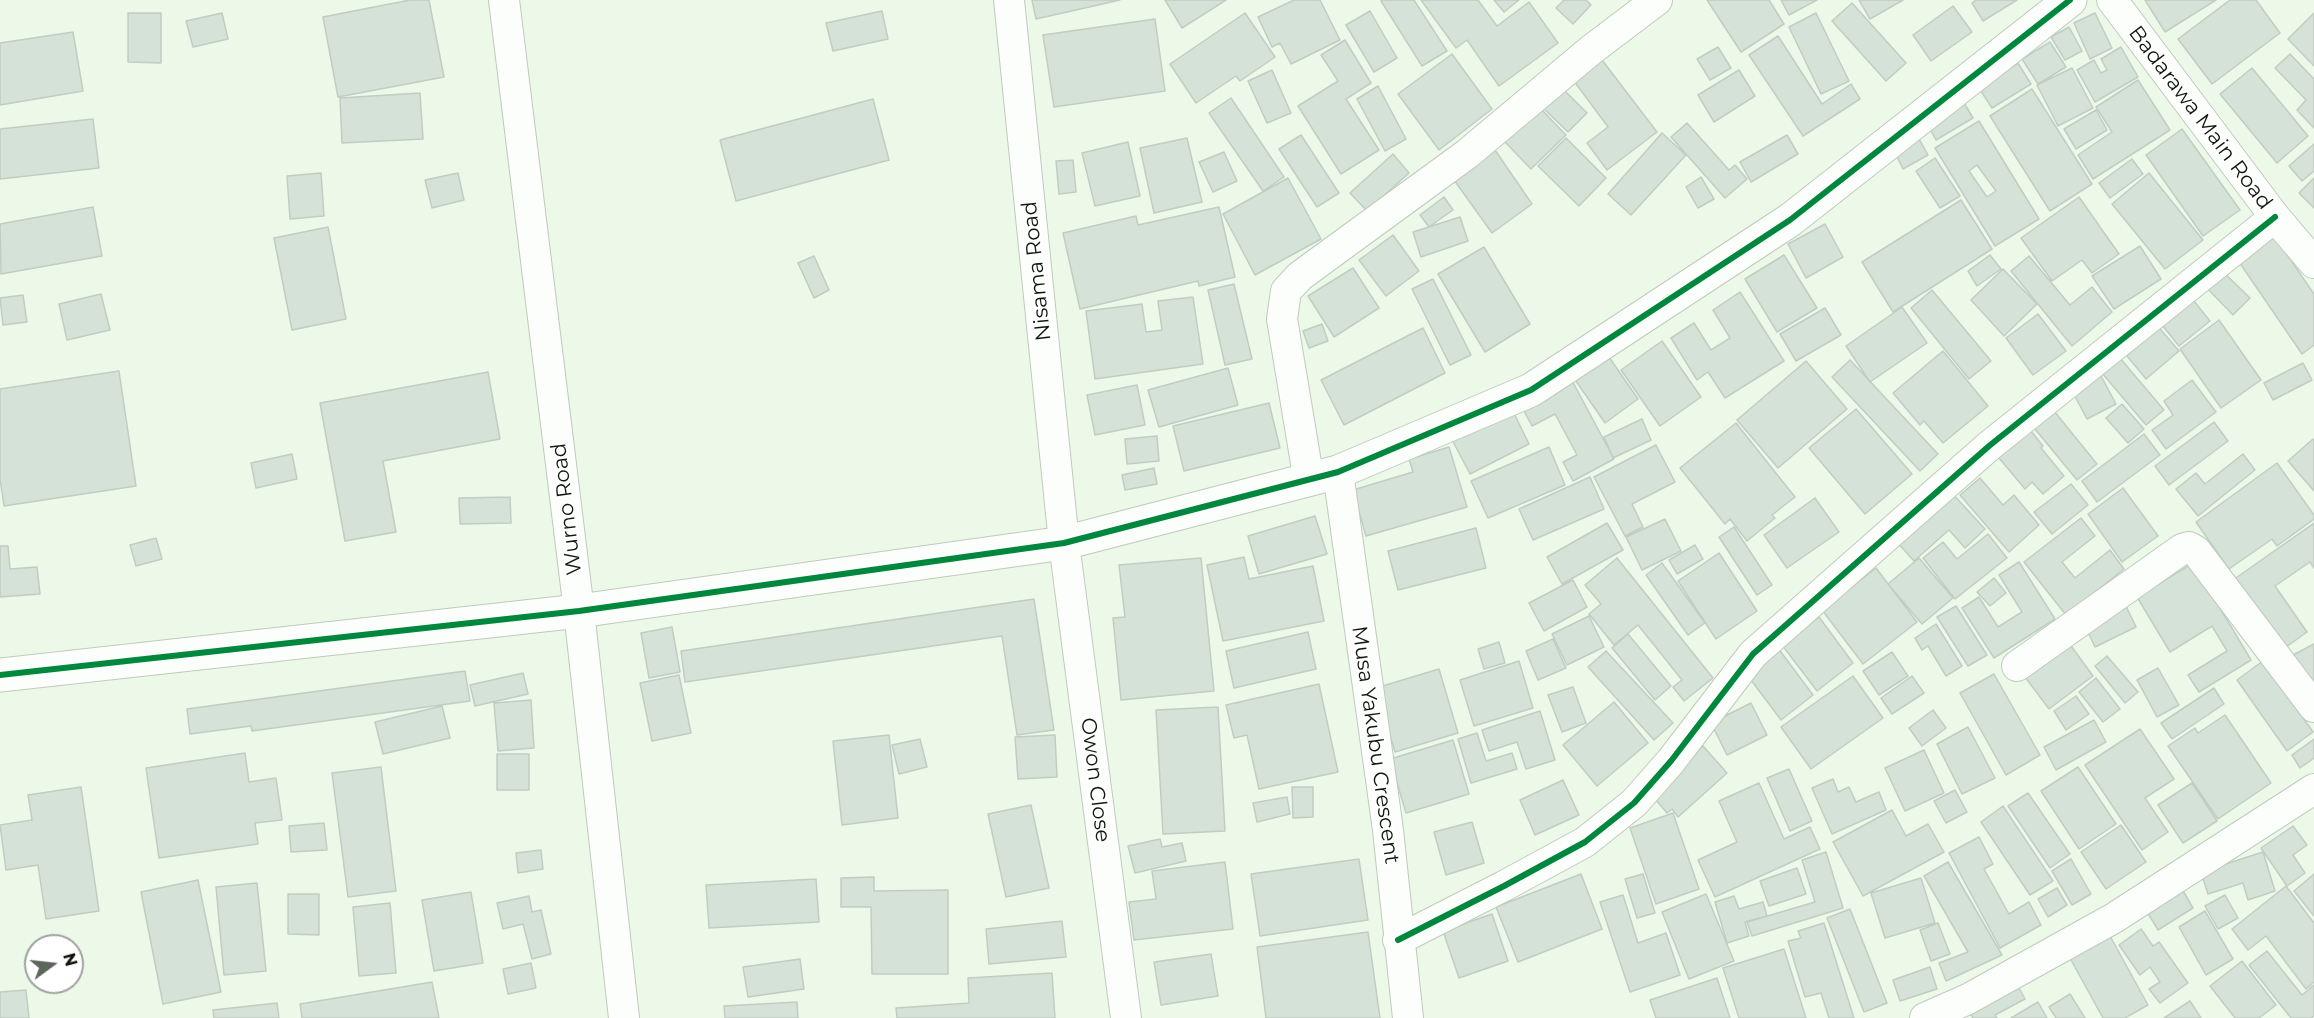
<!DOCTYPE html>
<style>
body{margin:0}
#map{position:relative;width:2314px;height:1018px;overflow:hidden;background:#ecf9e8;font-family:Montserrat,sans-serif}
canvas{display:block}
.north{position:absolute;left:24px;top:934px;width:60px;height:60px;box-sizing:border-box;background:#fff;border:2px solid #9fa29f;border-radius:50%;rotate:75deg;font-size:16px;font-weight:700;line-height:24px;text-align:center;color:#10170e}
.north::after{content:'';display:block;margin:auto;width:21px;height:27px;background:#5d665a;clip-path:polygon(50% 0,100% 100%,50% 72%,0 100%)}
</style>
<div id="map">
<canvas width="2314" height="1018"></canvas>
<div class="north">N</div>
</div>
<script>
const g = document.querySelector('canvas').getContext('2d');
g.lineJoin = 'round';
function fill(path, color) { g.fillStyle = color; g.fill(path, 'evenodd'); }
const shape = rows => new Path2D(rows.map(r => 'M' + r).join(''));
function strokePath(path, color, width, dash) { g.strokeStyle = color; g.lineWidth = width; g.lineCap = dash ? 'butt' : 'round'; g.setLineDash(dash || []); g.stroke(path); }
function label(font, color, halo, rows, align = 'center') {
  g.font = font + ' Montserrat,sans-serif'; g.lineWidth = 4.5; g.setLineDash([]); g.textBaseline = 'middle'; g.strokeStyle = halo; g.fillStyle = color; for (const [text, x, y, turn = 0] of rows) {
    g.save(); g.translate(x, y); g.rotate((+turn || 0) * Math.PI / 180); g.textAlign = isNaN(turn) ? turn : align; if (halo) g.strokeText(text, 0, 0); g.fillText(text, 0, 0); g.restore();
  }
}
const building = shape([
 [410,0,429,0,444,77,338,97,323,17,410,0],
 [1032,0,1120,0,1036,19,1032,0],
 [1165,0,1226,0,1182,28,1165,0],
 [1294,0,1320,0,1340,40,1291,64,1280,43,1272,47,1258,17,1294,0],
 [1383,0,1414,0,1447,51,1422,66,1381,1,1383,0],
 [1421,0,1478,0,1497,26,1529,2,1558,43,1499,86,1467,40,1456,48,1421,0],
 [1494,0,1519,0,1504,12,1494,0],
 [1564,0,1586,0,1591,5,1573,24,1556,8,1564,0],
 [1707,0,1769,0,1784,24,1741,52,1707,0],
 [1781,0,1817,0,1789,15,1781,0],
 [1859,0,1903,0,1870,19,1859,0],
 [1976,0,2017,0,1983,21,1972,3,1976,0],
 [2145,0,2216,0,2165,32,2145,0],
 [2230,0,2256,0,2280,33,2212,84,2178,39,2230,0],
 [1852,3,1906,63,1886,81,1832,21,1852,3],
 [1953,6,1972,32,1931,61,1913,35,1953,6],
 [882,11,888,39,833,51,826,23,882,11],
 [1370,11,1397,58,1374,72,1346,25,1370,11],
 [128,13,161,13,161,63,128,62,128,13],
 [222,13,228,39,193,47,186,21,222,13],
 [1245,13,1275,57,1240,81,1236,76,1196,103,1170,64,1245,13],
 [1816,13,1849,81,1821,94,1789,27,1816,13],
 [2095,13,2112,48,2090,59,2074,23,2095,13],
 [2314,13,2314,66,2288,39,2314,13],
 [1155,19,1165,91,1054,107,1043,35,1155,19],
 [2069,27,2082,51,2065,60,2051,37,2069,27],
 [73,32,83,91,0,105,0,43,73,32],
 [1778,36,1822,104,1851,84,1860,99,1803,136,1749,55,1778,36],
 [1345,40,1371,83,1346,99,1379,150,1341,174,1298,106,1338,81,1321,55,1345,40],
 [2050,42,2066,67,2038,84,2022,59,2050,42],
 [1718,47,1731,68,1710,80,1697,59,1718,47],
 [2121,47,2138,77,2095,102,2077,70,2094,60,2101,73,2107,70,2101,59,2121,47],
 [1452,54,1492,109,1439,150,1398,94,1452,54],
 [2290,54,2314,79,2314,128,2297,110,2306,100,2275,68,2290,54],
 [1599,56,1657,132,1607,170,1587,143,1608,127,1571,77,1599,56],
 [2018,63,2031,84,1992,108,1979,88,2018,63],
 [2072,68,2093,108,2058,126,2037,85,2072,68],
 [2252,68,2308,136,2277,163,2220,94,2252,68],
 [1272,70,1291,113,1267,123,1248,81,1272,70],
 [1739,70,1755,96,1714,122,1698,95,1739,70],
 [2138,80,2170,130,2093,179,2078,155,2112,132,2096,107,2138,80],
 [1378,86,1406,139,1385,151,1357,99,1378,86],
 [1561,87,1587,113,1568,132,1542,107,1561,87],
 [2032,89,2092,184,2050,211,1990,116,2032,89],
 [420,93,423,139,342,143,340,98,420,93],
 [1960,96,1973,118,1936,140,1924,118,1960,96],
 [1231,98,1284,177,1263,191,1209,113,1231,98],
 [873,99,889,160,736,201,720,140,873,99],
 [1539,107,1566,135,1531,169,1504,141,1539,107],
 [2096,110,2107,130,2076,149,2064,129,2096,110],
 [93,119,99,168,0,179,0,129,93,119],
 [1979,121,2039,219,1995,246,1935,148,1979,121],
 [1977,165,1996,191,1987,197,1969,171,1977,165],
 [1687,123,1729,170,1735,165,1747,179,1725,198,1671,137,1687,123],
 [2182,129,2240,210,2203,236,2146,155,2182,129],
 [1662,133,1686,155,1631,215,1608,194,1662,133],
 [1301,135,1339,193,1317,207,1279,149,1301,135],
 [1787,135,1798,154,1751,182,1740,162,1787,135],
 [1917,135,1928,155,1903,169,1892,147,1917,135],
 [1187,138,1202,202,1154,213,1140,148,1187,138],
 [1566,138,1606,178,1579,206,1538,166,1566,138],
 [1128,142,1140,196,1095,206,1082,153,1128,142],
 [2314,144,2314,171,2302,181,2289,166,2314,144],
 [1495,150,1532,204,1492,233,1454,180,1495,150],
 [1224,152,1237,181,1213,192,1199,162,1224,152],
 [1393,154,1409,173,1367,211,1350,193,1393,154],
 [1935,158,1960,196,1940,208,1916,171,1935,158],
 [2132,159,2143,174,2110,198,2099,183,2132,159],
 [1073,160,1076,192,1059,194,1056,161,1073,160],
 [321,173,324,216,290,219,287,176,321,173],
 [458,173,464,200,432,208,425,180,458,173],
 [2149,173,2203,240,2165,269,2112,204,2149,173],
 [1701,177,1714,199,1698,208,1686,187,1701,177],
 [1288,178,1321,239,1255,275,1223,214,1288,178],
 [2314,178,2314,208,2299,193,2314,178],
 [1444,197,1453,210,1429,227,1420,215,1444,197],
 [2079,197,2119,254,2092,273,2082,260,2052,281,2021,238,2079,197],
 [1961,200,1992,249,1893,312,1862,262,1961,200],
 [93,207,102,256,1,274,0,224,93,207],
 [1219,207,1235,277,1199,286,1198,281,1080,309,1063,233,1136,216,1138,225,1219,207],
 [1460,217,1468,241,1421,257,1413,232,1460,217],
 [1825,224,1843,257,1806,278,1788,244,1825,224],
 [328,227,346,319,292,330,274,238,328,227],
 [2271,231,2314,294,2314,345,2302,354,2235,256,2271,231],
 [1393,235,1419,271,1386,296,1359,260,1393,235],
 [2140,246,2161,279,2114,309,2092,276,2140,246],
 [1484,247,1530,324,1485,352,1438,274,1484,247],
 [1784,255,1817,308,1777,332,1745,279,1784,255],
 [1990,255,2001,269,1977,286,1968,271,1990,255],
 [814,256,829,290,814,298,798,263,814,256],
 [2029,256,2070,305,2092,287,2112,312,2072,346,2011,271,2029,256],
 [2215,264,2250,298,2233,315,2199,280,2215,264],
 [1353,268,1379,308,1334,337,1308,296,1353,268],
 [2003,269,2037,304,2004,336,1971,300,2003,269],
 [1433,279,1471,355,1450,365,1412,289,1433,279],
 [1234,284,1252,359,1225,365,1208,290,1234,284],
 [1932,290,1991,361,1969,379,1911,308,1932,290],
 [1740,292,1784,361,1725,398,1708,372,1697,380,1671,338,1694,323,1711,350,1730,338,1713,310,1740,292],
 [101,294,110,330,67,340,59,304,101,294],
 [23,295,27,322,3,325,0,298,23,295],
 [2189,295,2210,321,2179,346,2158,320,2189,295],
 [1193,297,1203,364,1095,379,1086,311,1142,304,1146,332,1162,330,1158,301,1193,297],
 [1902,307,1927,343,1870,382,1846,346,1902,307],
 [1825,308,1841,335,1796,361,1780,334,1825,308],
 [2038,314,2066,351,2033,375,2006,338,2038,314],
 [2150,317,2179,351,2146,379,2118,345,2150,317],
 [2219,320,2261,380,2221,408,2180,349,2219,320],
 [1322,324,1328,341,1309,348,1303,331,1322,324],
 [1423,328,1445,373,1344,425,1321,380,1423,328],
 [1662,341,1701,397,1660,426,1621,370,1662,341],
 [1602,347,1638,399,1605,423,1569,371,1602,347],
 [1943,351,1988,406,1943,443,1924,421,1920,425,1893,393,1943,351],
 [2114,351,2164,410,2146,425,2096,366,2114,351],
 [1850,360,1938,454,1920,471,1832,377,1850,360],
 [1806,361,1847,409,1778,468,1737,420,1806,361],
 [2303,363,2312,380,2273,400,2264,383,2303,363],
 [1228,368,1238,405,1159,427,1148,390,1228,368],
 [119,371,136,486,4,506,0,479,0,389,119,371],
 [488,372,500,439,383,461,396,532,345,541,320,403,488,372],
 [2099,372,2116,404,2087,419,2070,387,2099,372],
 [1568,373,1614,459,1573,481,1563,462,1577,455,1555,414,1532,426,1518,400,1568,373],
 [2192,380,2216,412,2166,449,2152,430,2173,415,2164,401,2192,380],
 [1137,385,1145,425,1095,435,1087,395,1137,385],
 [1269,403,1280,448,1184,471,1173,426,1269,403],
 [2122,404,2144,429,2128,443,2106,418,2122,404],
 [1510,405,1529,444,1470,474,1450,436,1510,405],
 [2050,406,2097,464,2077,480,2030,423,2050,406],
 [1856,409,1912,474,1865,514,1809,448,1856,409],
 [1642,419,1651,440,1613,458,1604,437,1642,419],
 [2214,422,2228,441,2169,485,2155,466,2214,422],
 [1736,423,1795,497,1772,515,1775,518,1747,541,1730,519,1725,524,1680,468,1736,423],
 [2026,425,2043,446,2041,448,2064,476,2043,494,2032,482,2025,489,1994,452,2026,425],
 [2144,434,2160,455,2097,502,2082,481,2144,434],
 [1157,436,1159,461,1127,464,1125,439,1157,436],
 [2313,439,2314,441,2314,491,2288,461,2313,439],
 [1656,445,1675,482,1632,504,1643,527,1625,536,1594,477,1656,445],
 [1449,447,1467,507,1366,536,1353,490,1413,472,1409,459,1449,447],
 [1549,447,1565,485,1488,518,1471,481,1549,447],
 [292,454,297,479,256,488,251,463,292,454],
 [2243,454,2255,470,2198,516,2176,489,2196,473,2205,484,2243,454],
 [2277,463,2314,515,2314,519,2277,546,2272,539,2229,569,2196,522,2277,463],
 [1154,468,1157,484,1125,490,1122,475,1154,468],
 [1590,477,1604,509,1533,540,1519,509,1590,477],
 [1980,478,2003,505,2014,495,2039,525,2009,552,1960,495,1980,478],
 [2071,484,2088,505,2052,534,2034,512,2071,484],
 [2123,488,2158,536,2122,562,2088,514,2123,488],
 [1950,491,1985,529,1965,548,1949,530,1914,561,1895,540,1950,491],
 [510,497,511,523,460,524,459,498,510,497],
 [1815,498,1839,532,1787,568,1764,535,1815,498],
 [1315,516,1327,554,1259,574,1248,536,1315,516],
 [2081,518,2095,536,2062,562,2075,578,2110,550,2124,569,2066,615,2024,562,2081,518],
 [1665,519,1681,551,1642,570,1626,537,1665,519],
 [1607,523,1623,550,1562,584,1547,557,1607,523],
 [2314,523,2314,568,2310,562,2275,586,2307,632,2282,650,2233,580,2314,523],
 [1734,527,1772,585,1757,595,1719,537,1734,527],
 [1476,528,1486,568,1398,590,1388,551,1476,528],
 [1988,534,2007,558,1955,599,1923,558,1943,542,1957,559,1988,534],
 [156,538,162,559,136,566,130,545,156,538],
 [1695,545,1703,559,1677,574,1669,560,1695,545],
 [0,546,8,546,10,569,37,567,40,594,0,597,0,546],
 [1719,553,1757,611,1716,639,1678,581,1719,553],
 [1244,557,1249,579,1313,566,1324,621,1223,641,1207,565,1244,557],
 [1201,558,1214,691,1121,700,1113,618,1125,617,1119,565,1201,558],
 [1617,558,1713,678,1684,701,1673,687,1682,680,1638,625,1614,645,1589,614,1601,604,1585,585,1617,558],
 [1919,558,1953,598,1922,624,1888,584,1919,558],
 [2019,562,2055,619,1994,658,1962,608,1979,597,1998,627,2022,612,1999,575,2019,562],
 [1662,563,1705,623,1688,635,1646,575,1662,563],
 [2193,563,2251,660,2199,692,2188,675,2227,651,2212,626,2170,652,2137,597,2193,563],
 [1876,568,1917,622,1863,664,1822,610,1876,568],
 [1994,578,2006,593,1990,606,1977,592,1994,578],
 [1573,580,1587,607,1544,631,1529,603,1573,580],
 [1034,599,1054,730,1017,735,1002,636,685,682,681,651,1034,599],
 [1956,606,1987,655,1968,666,1937,617,1956,606],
 [2126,606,2136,627,2095,647,2085,626,2126,606],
 [1589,616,1604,647,1567,665,1552,634,1589,616],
 [1819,617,1853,663,1817,691,1782,645,1819,617],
 [1936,624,1962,666,1946,676,1928,646,1922,650,1915,638,1936,624],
 [672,627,680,672,649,678,641,633,672,627],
 [1308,632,1316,669,1234,688,1226,651,1308,632],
 [1628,634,1671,686,1655,700,1612,648,1628,634],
 [1553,639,1566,668,1538,680,1526,651,1553,639],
 [2066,639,2093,676,2049,709,2022,673,2066,639],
 [1499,642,1505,663,1484,669,1478,649,1499,642],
 [1775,644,1813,695,1781,720,1748,676,1775,644],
 [2314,644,2314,694,2293,655,2314,644],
 [1606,651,1673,723,1654,740,1588,667,1606,651],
 [1892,652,1908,676,1879,695,1863,671,1892,652],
 [2107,656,2138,692,2125,703,2095,666,2107,656],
 [1519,661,1533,708,1474,726,1460,680,1519,661],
 [2263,661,2313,732,2287,751,2237,680,2263,661],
 [2158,668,2179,705,2157,717,2137,680,2158,668],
 [1439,669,1458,733,1395,752,1376,688,1439,669],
 [465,671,470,701,252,731,251,726,190,734,187,709,465,671],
 [523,673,528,694,475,706,470,685,523,673],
 [1994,674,2040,755,2006,775,1960,693,1994,674],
 [679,675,691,733,652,741,640,683,679,675],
 [1853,676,1883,718,1811,769,1781,727,1853,676],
 [1912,676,1924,693,1892,714,1881,698,1912,676],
 [2096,678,2120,709,2103,722,2079,692,2096,678],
 [1319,684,1338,772,1259,789,1247,735,1234,738,1226,705,1319,684],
 [1573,687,1586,723,1562,732,1548,695,1573,687],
 [2214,688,2224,704,2172,739,2161,723,2214,688],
 [2076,696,2089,714,2066,730,2054,711,2076,696],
 [531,700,534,748,498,751,494,703,531,700],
 [1614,702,1648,743,1597,786,1563,745,1614,702],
 [1751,703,1767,735,1727,755,1711,723,1751,703],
 [442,706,450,738,383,754,375,722,442,706],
 [1218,707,1225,831,1163,834,1156,710,1218,707],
 [1933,710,1946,728,1922,746,1909,728,1933,710],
 [1540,711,1555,760,1526,769,1517,742,1489,751,1482,730,1540,711],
 [2225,715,2271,783,2218,819,2168,746,2195,728,2198,733,2225,715],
 [2094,720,2106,742,2056,770,2044,747,2094,720],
 [1968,727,1995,778,1962,794,1937,744,1968,727],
 [2140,729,2174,779,2145,798,2168,832,2142,850,2085,765,2140,729],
 [1477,733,1486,761,1512,753,1517,769,1471,783,1458,739,1477,733],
 [889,735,898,818,842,825,833,741,889,735],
 [1055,735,1057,777,1018,779,1015,737,1055,735],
 [920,739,927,767,899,774,892,745,920,739],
 [2314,739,2314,758,2300,768,2292,755,2314,739],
 [1453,740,1469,794,1406,813,1390,759,1453,740],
 [1703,746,1727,773,1678,817,1672,809,1667,813,1650,793,1703,746],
 [1924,750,1944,793,1905,811,1885,768,1924,750],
 [245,753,249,782,276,778,282,820,255,823,258,844,159,858,146,768,245,753],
 [497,754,529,754,529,790,497,790,497,754],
 [381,767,396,891,348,897,332,773,381,767],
 [2078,767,2116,824,2079,849,2041,791,2078,767],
 [1789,769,1812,821,1790,831,1767,778,1789,769],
 [1833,779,1838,792,1849,787,1856,802,1879,792,1886,810,1832,834,1812,788,1833,779],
 [1563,780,1579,815,1535,835,1520,800,1563,780],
 [1759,783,1784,839,1810,827,1820,849,1715,897,1698,860,1737,842,1719,801,1759,783],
 [2192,783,2217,821,2183,843,2158,805,2192,783],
 [81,787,99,911,46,919,38,865,6,870,0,825,32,820,28,795,81,787],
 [1292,787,1313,787,1313,817,1293,818,1292,787],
 [1955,790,1967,812,1946,823,1934,801,1955,790],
 [2028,793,2070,854,2050,868,2008,806,2028,793],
 [1287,797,1290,814,1257,822,1253,803,1287,797],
 [1031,805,1049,888,1006,897,988,814,1031,805],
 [2003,806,2053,881,2030,895,1981,822,2003,806],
 [1892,810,1906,836,1928,824,1944,852,1863,896,1833,842,1892,810],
 [1673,813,1699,889,1656,904,1630,828,1673,813],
 [1472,822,1484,863,1446,875,1434,832,1472,822],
 [324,823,327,850,291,852,289,826,324,823],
 [2121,825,2146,862,2106,889,2081,852,2121,825],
 [2293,826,2307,845,2293,855,2305,873,2287,886,2261,848,2293,826],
 [1979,837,1993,864,1984,869,2009,914,2029,902,2041,925,2000,948,1949,853,1979,837],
 [1160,839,1162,847,1182,843,1186,861,1135,873,1128,846,1160,839],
 [541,850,543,869,518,873,516,853,541,850],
 [1826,852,1843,908,1752,936,1747,922,1815,902,1802,860,1826,852],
 [2263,852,2275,891,2248,900,2243,883,2208,894,2201,872,2263,852],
 [1359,859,1368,920,1260,936,1251,874,1359,859],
 [2071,859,2091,894,2072,905,2052,871,2071,859],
 [1225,862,1233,929,1134,940,1129,902,1156,899,1152,871,1225,862],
 [1948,862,2002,955,1946,981,1939,963,1968,952,1924,876,1948,862],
 [1797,868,1806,894,1769,906,1760,881,1797,868],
 [1581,874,1602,929,1518,962,1496,907,1581,874],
 [1643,874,1655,913,1637,918,1625,879,1643,874],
 [2314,874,2314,916,2294,891,2314,874],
 [874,877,874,891,948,890,948,974,872,974,871,907,841,907,841,878,874,877],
 [1921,878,1935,923,1885,938,1871,893,1921,878],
 [816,879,819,922,709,928,706,885,816,879],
 [198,880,221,992,163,1004,141,892,198,880],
 [257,883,266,971,224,975,216,887,257,883],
 [2286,886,2314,923,2314,982,2306,989,2266,936,2248,950,2232,929,2286,886],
 [2057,888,2067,905,2048,917,2038,899,2057,888],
 [2182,889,2193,908,2158,930,2146,910,2182,889],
 [471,892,483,963,434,971,422,900,471,892],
 [288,894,319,894,319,935,288,934,288,894],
 [1706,894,1734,961,1689,979,1662,912,1706,894],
 [1623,895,1638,943,1666,933,1680,975,1630,992,1600,902,1623,895],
 [2225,895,2238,918,2218,929,2205,906,2225,895],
 [529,896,532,912,541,910,551,954,532,959,523,924,503,929,497,903,529,896],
 [1734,896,1739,909,1763,902,1767,916,1745,922,1749,936,1727,943,1715,902,1734,896],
 [390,903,396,973,359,976,353,907,390,903],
 [1850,909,1887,1003,1864,1012,1827,918,1850,909],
 [2205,911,2233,959,2206,975,2179,927,2205,911],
 [1492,914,1508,961,1459,978,1443,931,1492,914],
 [1062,921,1066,957,989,964,986,929,1062,921],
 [1824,923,1854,1018,1829,1018,1821,993,1805,997,1788,941,1801,938,1798,931,1824,923],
 [1938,923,1950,954,1931,961,1920,930,1938,923],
 [2105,927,2148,1005,2125,1018,2103,1018,2065,949,2105,927],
 [2141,929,2153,946,2159,942,2188,983,2160,1003,2149,989,2160,982,2150,967,2140,975,2119,945,2141,929],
 [1368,932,1380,1018,1266,1018,1257,947,1368,932],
 [1784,949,1806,1018,1739,1018,1723,968,1784,949],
 [2267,951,2302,995,2314,985,2314,1016,2311,1018,2291,1018,2249,965,2267,951],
 [1211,954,1218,996,1161,1005,1154,962,1211,954],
 [800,959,804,989,748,997,743,967,800,959],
 [2242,961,2276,1005,2259,1018,2235,1018,2210,986,2242,961],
 [531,963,536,988,508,994,503,969,531,963],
 [1930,967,1937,989,1900,1001,1893,980,1930,967],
 [1052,973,1055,1018,897,1018,896,1008,969,1003,968,978,1052,973],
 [1717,978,1730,1018,1656,1018,1650,1000,1717,978],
 [2014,979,2025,999,1995,1015,1997,1018,1973,1018,1966,1007,2014,979],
 [432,982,439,1018,302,1018,300,1004,432,982],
 [26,990,29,1018,0,1018,0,992,26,990],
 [2070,994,2085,1018,2056,1018,2049,1007,2070,994],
 [2190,1001,2201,1018,2164,1018,2190,1001],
 [797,1002,798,1018,725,1018,724,1006,797,1002],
 [2038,1002,2047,1018,2011,1018,2038,1002],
 [277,1003,279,1018,214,1018,213,1010,277,1003]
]);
fill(building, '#d4e2d7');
strokePath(building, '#c1cdc3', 1.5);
const minor = shape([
 [504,0,579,611,624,1018],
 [1009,0,1064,543,1126,1018],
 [2112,0,2275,217,2314,263],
 [1338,472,1388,830,1408,1018],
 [1309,481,1282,319,1286,291,1300,276,1467,154,1591,50,1657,0],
 [2017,666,2182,549,2189,547,2196,551,2314,707],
 [1398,940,1504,886,1585,842,1634,803,1671,761,1753,654,1989,446,2275,217],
 [1925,1018,1968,999,2114,918,2314,789]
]);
const tertiary = shape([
 [0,675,579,611,1064,543,1338,472,1531,390,1790,220,2070,0]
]);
strokePath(minor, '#c0cabd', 32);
strokePath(tertiary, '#c0cabd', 35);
strokePath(minor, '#fcfefc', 30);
strokePath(tertiary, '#fcfefc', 33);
strokePath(shape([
 [0,675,579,611,1064,543,1338,472,1531,390,1790,220,2070,0],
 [1398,940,1504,886,1585,842,1634,803,1671,761,1753,654,1989,446,2275,217]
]), '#00873e', 6);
label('21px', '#10170e', '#fff', [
 ["Badarawa Main Road",2200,118,53],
 ["Nisama Road",1037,271,-96],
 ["Wurno Road",567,509,-97],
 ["Musa Yakubu Crescent",1375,745,82],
 ["Owon Close",1095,780,83]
]);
</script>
